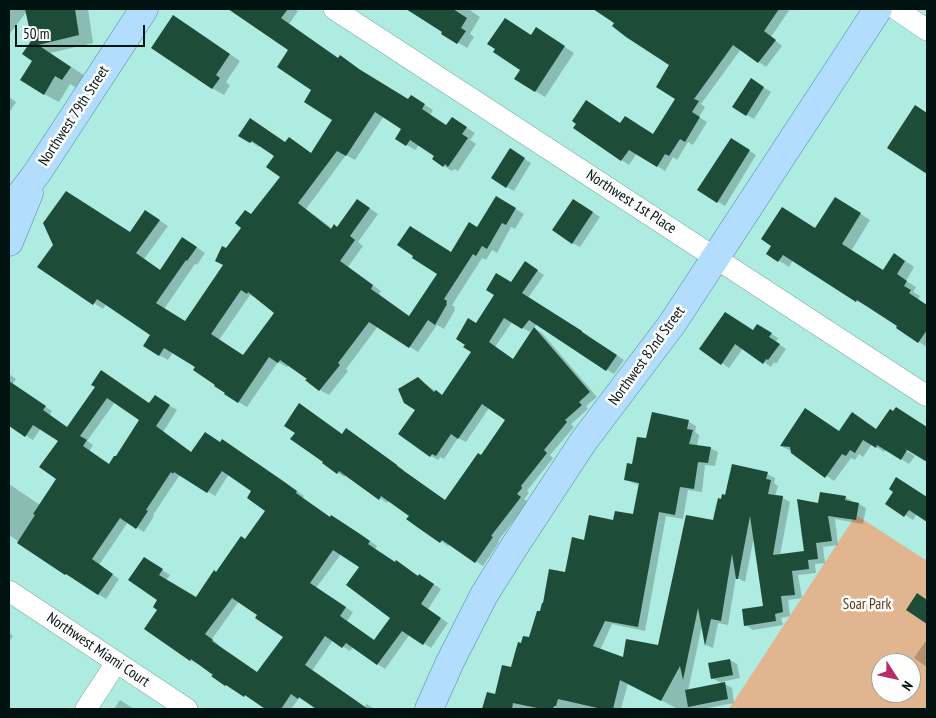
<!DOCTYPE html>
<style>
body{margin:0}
#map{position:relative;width:936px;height:718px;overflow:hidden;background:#aeebe0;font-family:"PT Sans Narrow",sans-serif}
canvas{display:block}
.frame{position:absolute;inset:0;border:10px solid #001310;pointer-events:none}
.north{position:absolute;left:871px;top:653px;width:50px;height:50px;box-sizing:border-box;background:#fefefe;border:1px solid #98a09f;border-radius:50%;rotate:125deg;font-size:14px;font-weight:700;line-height:20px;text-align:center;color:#001310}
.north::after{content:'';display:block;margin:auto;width:18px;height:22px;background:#b92d65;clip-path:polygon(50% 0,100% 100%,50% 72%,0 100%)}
.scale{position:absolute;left:15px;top:25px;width:130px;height:22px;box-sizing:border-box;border:2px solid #001310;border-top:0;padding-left:6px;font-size:15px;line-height:18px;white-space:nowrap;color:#001310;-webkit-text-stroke:4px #fefefe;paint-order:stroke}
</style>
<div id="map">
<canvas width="936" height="718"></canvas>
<div class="frame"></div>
<div class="north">N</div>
<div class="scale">50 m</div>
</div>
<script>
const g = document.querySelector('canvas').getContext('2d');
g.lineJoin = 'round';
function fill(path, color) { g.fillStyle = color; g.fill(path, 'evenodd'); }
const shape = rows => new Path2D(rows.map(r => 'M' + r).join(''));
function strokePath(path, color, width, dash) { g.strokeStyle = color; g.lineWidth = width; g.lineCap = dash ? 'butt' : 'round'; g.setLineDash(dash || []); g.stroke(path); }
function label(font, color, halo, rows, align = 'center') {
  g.font = font + ' "PT Sans Narrow",sans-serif'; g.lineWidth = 5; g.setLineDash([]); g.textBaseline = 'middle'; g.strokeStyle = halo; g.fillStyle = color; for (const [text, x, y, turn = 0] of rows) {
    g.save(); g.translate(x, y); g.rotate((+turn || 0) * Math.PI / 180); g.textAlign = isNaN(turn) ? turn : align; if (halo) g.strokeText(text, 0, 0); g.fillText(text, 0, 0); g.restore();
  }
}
fill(shape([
 [856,515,927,561,927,709,729,709],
 [881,663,911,663,911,693,881,693]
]), '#e1b590');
fill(shape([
 [9,9,88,9,93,43,50,53,85,76,77,88,70,84,59,102,44,94,34,61,34,44,27,11,9,35],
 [238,9,294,9,298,11,289,24,339,59,409,101,420,102,433,110,430,115,447,126,461,124,475,133,470,140,476,144,458,171,454,169,452,171,444,166,436,156,419,145,415,150,397,139,403,129,384,116,355,160,346,155,306,209,333,229,338,228,366,206,378,214,358,242,363,246,348,267,381,291,379,294,410,317,452,254,477,228,496,197,524,214,515,229,511,227,497,253,492,250,486,260,482,258,452,305,455,307,454,309,455,310,444,329,437,325,418,352,378,326,346,369,348,371,329,395,320,390,307,380,308,378,289,365,287,367,278,362,247,407,226,394,196,367,173,352,168,360,159,355,151,335,106,304,103,309,39,266,131,233,154,217,168,226,144,259,160,270,192,244,205,253,197,265,195,264,164,309,186,322,225,265,227,250,251,215,281,177,276,156,261,146,259,147,240,135,286,143,289,138,312,154,334,120,313,90,290,50,236,12],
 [250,295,257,298,275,313,244,356,219,340],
 [406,9,468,9,480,17,470,34,474,37,467,48,443,33,444,32],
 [603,9,790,9,771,37,782,46,766,67,741,49,701,104,705,107,699,117,707,122,693,145,688,142,677,160,673,157,665,171,637,153,629,165,575,128,621,124,654,135,677,98,671,65,600,12],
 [185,23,240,61,226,82,230,85,224,95,212,88],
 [546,35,574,53,545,97,535,91,522,70,532,36],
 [758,84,771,92,754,119,733,107],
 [9,97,16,102,9,113],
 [915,106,927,113,927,173,888,147],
 [732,140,756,155,725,206,718,202],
 [510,150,531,163,514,191,507,187],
 [581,204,600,217,580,247,572,243],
 [845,204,870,220,851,251,884,271,904,260,914,267,906,281,916,287,913,292,920,296,918,300,927,306,927,347,897,328,899,326,867,305,866,306,857,301,793,260,789,267,767,253,815,230],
 [532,267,544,275,528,298,589,336,588,337,624,360,614,374,537,324,530,332,512,322,495,347,514,360,535,329,542,333,597,397,586,406,588,409,571,424,574,427,550,455,553,458,527,491,529,493,524,499,528,502,498,541,499,542,483,566,450,544,448,546,418,526,410,516,389,500,387,503,346,475,345,477,338,473,343,435,354,434,404,470,403,471,446,501,482,457,506,420,489,408,466,442,458,438,444,459,440,457,438,460,431,456,416,410,418,379,443,396,473,352,476,325,511,283],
 [765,330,778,338,776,342,786,349,776,364,774,362,771,367,743,348,729,368,701,349,753,332],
 [9,374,16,379,12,385,52,411,49,416,68,428,97,387,150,404,162,401,177,410,163,432,192,453,221,443,257,463,304,496,302,498,330,518,339,520,377,546,375,549,419,577,427,580,441,589,428,609,448,623,431,648,410,634,385,669,353,647,350,651,333,640,312,671,365,707,366,704,375,709,318,709,306,701,306,702,299,698,291,709,267,709,253,699,252,700,234,689,233,690,226,685,213,676,214,674,198,663,198,664,190,660,158,610,159,600,151,563,170,575,166,580,196,598,246,540,267,510,253,491,229,474,215,496,182,476,181,477,179,476,153,515,154,516,144,532,128,522,99,565,119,579,106,599,66,574,52,565,52,564,9,535,9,484,40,505,57,479,60,441,41,428,33,440,9,425,9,391,10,389,9,388],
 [115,402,140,420,116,458,109,465,89,452,93,445,87,441],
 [341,554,361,567,392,618,375,641,347,621,353,612,316,588],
 [239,601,259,615,284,637,258,673,219,646,219,645,212,639],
 [806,409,840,432,915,426,927,434,927,460,907,448,905,450,915,456,909,464,886,449,884,452,872,444,863,457,859,454,855,460,851,458,834,481,792,452,792,451,789,450,781,446],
 [653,413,689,422,696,426,695,432,699,435,697,446,710,448,718,452,715,466,705,465,702,492,688,490,683,519,666,516,645,631,612,624,600,650,623,658,659,646,714,522,723,500,726,496,767,474,775,478,774,483,778,486,775,496,783,498,790,502,780,555,805,552,819,504,845,497,852,501,852,503,859,504,866,508,863,524,835,519,838,545,823,547,825,563,815,564,816,573,798,575,802,598,788,600,790,616,781,618,783,625,753,630,746,625,764,607,754,537,745,582,736,577,728,625,718,623,713,648,706,645,702,625,688,691,723,684,712,678,730,660,737,664,740,678,721,682,732,688,734,703,702,709,678,709,628,683,621,709,484,709,488,693,496,695,512,668,522,644,530,639,541,613,585,541,614,522,634,515,640,485,633,483,625,479,647,440],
 [927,493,927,521,917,514,913,520,887,503,925,497],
 [9,633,13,636,9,642],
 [927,639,927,667,914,658],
 [120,700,134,709,135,709,114,709]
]), '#0003');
fill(shape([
 [25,9,75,9,79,35,38,45,71,67,62,80,55,76,44,95,20,80,32,61,22,54,31,41,32,41],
 [228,9,288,9,281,18,338,58,340,55,359,69,408,99,411,95,425,104,422,109,446,125,452,117,467,127,462,134,468,138,448,167,445,164,443,167,432,159,434,156,410,140,406,146,395,139,401,129,375,112,346,156,337,151,298,203,331,229,334,224,337,227,357,199,370,208,350,236,355,240,340,261,373,285,371,289,409,316,437,274,412,258,413,256,397,245,410,226,451,252,469,222,477,227,496,196,516,208,506,225,502,223,487,249,482,246,476,256,473,254,444,299,447,301,446,303,447,304,435,325,428,320,409,348,369,322,338,363,340,365,319,391,305,380,307,379,280,360,278,363,269,357,238,403,224,394,225,393,214,386,215,385,193,370,195,367,164,348,159,356,143,346,150,335,97,299,93,305,37,267,53,245,43,223,66,191,130,232,145,210,160,220,136,253,160,270,182,237,197,247,187,261,186,260,156,303,185,321,223,265,215,261,222,246,226,248,241,228,235,223,245,210,251,214,280,177,266,167,274,156,252,141,250,143,238,136,250,118,285,142,289,137,311,153,332,120,304,102,311,90,277,67,288,50],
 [241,290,247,294,248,292,274,313,243,355,211,334],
 [406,9,453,9,467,18,461,28,466,31,457,44,441,34,442,32],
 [593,9,779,9,764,31,776,40,758,63,733,45,694,99,699,101,692,112,700,117,685,142,680,139,669,156,665,154,657,167,629,150,621,161,573,128,576,124,572,121,586,100,620,123,625,116,653,134,675,99,656,87,669,65,626,37,612,26,614,23],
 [173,15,230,54,216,75,220,78,212,89,151,48],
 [505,18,531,35,536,27,565,46,535,92,514,79,520,70,493,52,495,49,487,44],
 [751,78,764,87,746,116,732,107],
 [915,105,927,113,927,174,887,148],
 [731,138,750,150,717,203,697,190],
 [510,148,525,158,506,188,491,178],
 [835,197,861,213,842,244,883,270,894,253,905,261,897,274,907,281,904,286,911,290,909,293,927,305,927,330,918,343,896,328,897,326,857,300,856,302,783,255,778,262,766,254,771,246,761,239,782,207,815,228],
 [573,199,593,212,572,244,552,230],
 [525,261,538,270,522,293,582,331,582,332,617,355,606,371,529,320,522,329,504,318,489,342,513,359,534,327,590,392,579,402,582,405,565,420,567,422,544,450,547,453,521,486,522,488,517,494,521,497,491,536,493,537,475,563,442,540,440,543,417,527,406,519,409,516,381,496,379,500,339,471,337,474,322,463,323,462,290,439,295,433,284,426,299,403,342,434,346,428,397,465,397,466,445,500,478,453,481,455,505,420,482,404,458,439,451,434,436,456,432,454,430,457,398,434,415,410,404,403,398,389,418,377,434,392,436,390,442,395,471,352,463,347,465,345,456,339,468,318,476,323,494,295,486,290,496,273,511,282],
 [725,312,753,330,757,324,772,333,769,337,780,344,768,360,766,359,763,364,735,344,721,365,699,349],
 [101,370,149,403,155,395,170,405,156,426,191,452,205,432,220,442,222,439,283,481,297,491,296,493,330,517,331,515,360,534,370,541,368,544,395,562,396,560,418,576,419,574,434,584,421,604,441,618,423,645,402,631,377,665,346,643,342,648,325,636,305,665,368,709,316,709,299,697,298,699,291,694,281,709,265,709,245,695,244,697,226,685,225,686,211,676,213,675,191,659,190,661,144,629,157,610,153,607,157,600,128,580,144,557,163,569,159,575,196,597,214,570,216,572,241,536,245,539,265,511,247,498,251,491,222,471,207,493,174,472,173,474,171,472,146,510,148,511,136,529,120,518,92,559,113,574,98,595,66,574,65,575,17,543,35,515,33,514,56,479,39,467,58,441,33,425,25,437,9,426,9,381,46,406,43,410,67,427,95,387,91,385],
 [107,398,139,420,116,456,114,456,109,464,83,446,87,440,80,436],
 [333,550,359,567,346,585,390,618,374,640,340,616,346,607,310,583],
 [232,598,257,615,255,618,283,637,257,672,212,641,213,640,205,634],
 [896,407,927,427,927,462,899,445,907,450,901,460,877,445,876,448,863,440,855,453,850,450,846,456,842,454,825,478,791,453,790,447,780,446,805,408,839,431,852,412,876,429,890,409,893,411],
 [652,412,689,420,687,429,693,430,689,444,711,447,708,463,698,462,694,489,680,487,675,515,659,512,638,627,605,621,593,646,623,657,626,639,658,645,686,515,713,520,718,498,721,499,722,494,725,495,732,464,768,472,766,479,771,480,768,494,783,496,773,555,804,551,797,499,818,503,820,492,846,496,845,500,859,503,856,520,828,516,832,541,816,543,818,559,808,560,809,569,792,571,795,595,781,596,783,612,775,614,776,621,744,626,742,609,763,606,750,516,738,579,736,579,732,554,721,621,711,619,705,646,698,608,683,680,680,666,661,701,620,680,613,709,602,709,558,699,556,706,554,706,553,709,542,709,513,703,512,709,482,709,487,692,495,694,502,665,511,667,518,642,521,643,523,636,529,637,537,611,540,611,542,603,543,603,549,569,565,572,572,537,584,540,589,515,613,520,615,511,633,514,639,483,624,480,627,463,632,464,637,437,646,438],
 [896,477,927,497,927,522,909,510,904,517,885,504,893,492,889,489],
 [917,593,927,600,927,624,906,610],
 [730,659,733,675,711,679,708,663],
 [725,682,728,699,688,707,685,690]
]), '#1d4d38');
const minor = shape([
 [334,9,927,396],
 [896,9,927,30],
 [9,591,187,709],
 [86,709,116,663]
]);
const primary = shape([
 [9,210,37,173,144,9],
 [9,242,29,193],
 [429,709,450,662,484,595,514,547,583,442,672,324,878,9]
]);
strokePath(minor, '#72ada3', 22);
strokePath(primary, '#5387a9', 29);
strokePath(minor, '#fff', 21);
strokePath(primary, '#b3ddfd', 28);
label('15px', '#001310', '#fefefe', [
 ["Northwest 79th Street",74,116,-57],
 ["Northwest 1st Place",631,202,33],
 ["Northwest 82nd Street",647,356,-54],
 ["Northwest Miami Court",98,650,34]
]);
label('15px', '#5a3714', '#fefefe', [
 ["Soar Park",867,605]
]);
</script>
